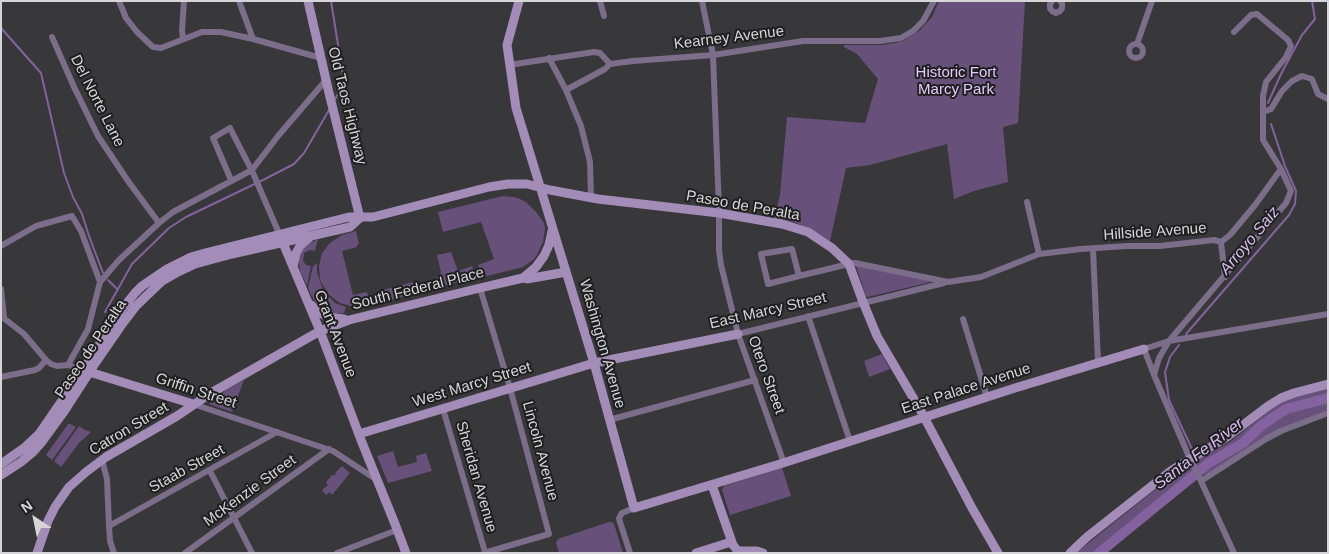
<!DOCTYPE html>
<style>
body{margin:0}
#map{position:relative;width:1329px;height:554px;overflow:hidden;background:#38373a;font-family:Helvetica,sans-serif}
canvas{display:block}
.frame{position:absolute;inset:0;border:2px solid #d6d5d7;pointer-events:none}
.north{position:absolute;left:10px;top:494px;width:50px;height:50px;-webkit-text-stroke:4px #1f1f20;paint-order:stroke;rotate:326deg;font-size:14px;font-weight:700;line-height:20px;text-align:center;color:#d6d5d7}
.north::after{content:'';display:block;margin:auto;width:18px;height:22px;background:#d6d5d7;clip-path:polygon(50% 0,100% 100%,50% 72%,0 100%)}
</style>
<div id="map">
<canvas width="1329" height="554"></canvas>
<div class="frame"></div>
<div class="north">N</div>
</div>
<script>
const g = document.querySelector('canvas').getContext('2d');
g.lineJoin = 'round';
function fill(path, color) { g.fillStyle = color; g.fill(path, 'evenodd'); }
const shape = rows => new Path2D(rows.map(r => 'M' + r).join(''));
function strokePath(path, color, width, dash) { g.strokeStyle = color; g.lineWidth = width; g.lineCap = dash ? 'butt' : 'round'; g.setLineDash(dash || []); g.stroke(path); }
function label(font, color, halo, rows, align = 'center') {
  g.font = font + ' Helvetica,sans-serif'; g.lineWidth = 4; g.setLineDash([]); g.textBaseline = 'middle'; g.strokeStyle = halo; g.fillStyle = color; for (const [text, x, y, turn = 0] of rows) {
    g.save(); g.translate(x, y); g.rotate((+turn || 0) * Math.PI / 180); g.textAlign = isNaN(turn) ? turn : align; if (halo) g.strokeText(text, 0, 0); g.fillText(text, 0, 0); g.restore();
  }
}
fill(shape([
 [939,1,1025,1,1018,123,1003,127,1008,182,974,191,954,199,947,144,870,165,846,168,830,241,816,232,797,223,774,218,780,195,787,117,865,123,878,79,857,54,844,47,844,45,882,45,895,43,903,41,920,30,932,17],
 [503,196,514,197,520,199,526,202,536,212,544,223,545,228,543,242,537,255,533,260,523,267,483,277,478,265,494,259,481,222,443,232,438,212],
 [356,231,359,244,357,245,357,247,342,251,353,295,367,292,370,305,351,306,340,303,328,294,320,280,319,266,322,253,330,243,342,235],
 [318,239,315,251,310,250,304,253,303,261,306,265,311,266,307,286,300,271,299,263,299,257,304,248,310,243],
 [451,252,458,271,472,266,476,278,438,287,435,279,441,273,437,255],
 [317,263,317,273,323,290,335,303,346,307,344,313,336,314,326,311,316,303,311,295,308,288,313,266],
 [856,266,930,281,931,282,868,297,866,296],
 [413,282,413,285,415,284,418,293,382,302,379,291],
 [882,354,890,369,869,377,864,361],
 [244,380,232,412,209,404,226,390],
 [1328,388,1328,410,1290,425,1207,474,1203,475,1159,510,1127,532,1106,553,1076,553,1176,473,1186,466,1230,442,1272,408,1291,398],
 [68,424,70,424,76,427,52,460,46,455],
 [79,426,85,430,91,432,79,443,61,467,54,461],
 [393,451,398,467,417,462,416,456,426,453,432,471,388,483,377,456],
 [342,466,350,473,332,495,330,492,326,495,322,490,328,485,326,482,333,474,334,476,336,474,335,473],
 [782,468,791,496,730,515,722,490,724,486],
 [609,522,611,522,614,524,623,553,559,553,556,543,558,539]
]), '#67517b');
strokePath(shape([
 [331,1,343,76,338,94,335,99],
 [1,28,41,73,64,173,73,197,82,214,89,236,103,273],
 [1268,103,1281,74,1302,35,1315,19,1312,1],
 [108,280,117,289],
 [105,312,132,264,169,228,186,217,265,179,294,164,304,153,329,110],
 [1186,334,1289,215,1295,204,1296,191,1285,166,1271,124],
 [1179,345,1170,357,1165,372,1169,400,1192,449]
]), '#8462a0', 2);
strokePath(shape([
 [1099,553,1209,463,1243,443,1262,425,1286,409,1328,398]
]), '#8462a0', 10);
strokePath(shape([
 [119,1,126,18,137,32,153,47,161,48,202,32,221,32,253,39,321,58],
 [239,1,253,39],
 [600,1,604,16],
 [702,1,713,55,719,210,719,250,721,265,738,334,784,463],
 [1052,1,1050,4,1050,8,1052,11,1056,13,1060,11,1062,8,1062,3,1060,1],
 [52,37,74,87,98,136,128,181,159,223],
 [183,39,182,30,184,1],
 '1129 51a7 7 0 1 1 14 0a7 7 0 1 1-14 0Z',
 [1137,44,1152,1],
 [549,58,566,90,581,126,590,162,591,198],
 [509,65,594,52,600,53,610,64],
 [566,90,605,69,610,64,633,61,713,55,803,41,880,41,901,38,913,31,923,21,934,1],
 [1263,112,1271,109,1282,91,1292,81,1302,76,1312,79,1318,94,1328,99],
 [231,180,213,138,230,128,253,173,281,238],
 [1027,202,1039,254],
 [1221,242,1225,277],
 [1,246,36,226,72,216,81,231,100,282],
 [1093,249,1098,362],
 [799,276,792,249,761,254,768,284,799,276,849,264,855,263,948,282,981,277,1039,254,1081,249,1127,246,1160,246,1214,240,1221,242,1230,235,1255,205,1281,169],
 [480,288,510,388,549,534,484,553],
 [1,289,4,317],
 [1,316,24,334,46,360],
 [808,316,850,441],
 [963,319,987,397],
 [738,334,944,283],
 [68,365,88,329,100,282,119,260,159,223,173,212,252,170,278,136,326,80],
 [1154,375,1159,358,1169,341,1286,203,1291,191,1281,169,1263,140,1263,96,1266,82,1286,57,1291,46,1288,40,1257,14,1251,15,1234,32],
 [1,377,35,370,39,368,46,360,51,364,57,366,68,365,83,370],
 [193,404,333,451,377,480],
 [443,409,485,552],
 [609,420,755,380],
 [102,460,107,479,109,526,110,541,114,553],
 [210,471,252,553],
 [1201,481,1266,439,1281,431,1328,413],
 [109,526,277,432],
 [185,553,329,449],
 [337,553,397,530],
 [630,553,620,522,619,518,622,513,634,508],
 [1234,553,1194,466,1190,459,1154,375,1144,349,1169,341,1328,314]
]), '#7c6e8a', 6);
strokePath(shape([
 [308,1,329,93,360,218],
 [519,1,507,45,516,108,594,363,634,508,780,464,1015,388,1144,349],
 [283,243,320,331,361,440,395,524,406,553],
 [293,267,296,253,300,246,309,238],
 [523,278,536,267,544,256,549,245,552,231],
 [311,305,317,311,327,317,344,319],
 [86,371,193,404],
 [359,434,594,363,738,334],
 [1,464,24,448,39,434,83,370,122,309,135,293,142,286,167,269,191,257,205,253,349,217,373,217,489,187,508,184,527,184,550,190,598,199,719,213,782,224,808,232,832,248,849,264,863,302,877,336,922,413,972,508,998,553],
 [1,475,21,462,33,452,41,443,65,410,94,365,123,323,136,306,162,281,176,273,195,264,232,254,350,227,360,218],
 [712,485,733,545,737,550,741,551,757,551,763,553],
 [37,553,48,521,55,507,69,487,86,472,106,457,177,416,211,393,320,331,349,320,480,288,523,278,527,279,566,272],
 [696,553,731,542],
 [1070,553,1087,537,1172,470,1227,437,1268,406,1281,398,1294,393,1328,384]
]), '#a38cb8', 9);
label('15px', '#d6d5d7', '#1f1f20', [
 ["Kearney Avenue",729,38,-7],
 ["Del Norte Lane",97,101,63],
 ["Old Taos Highway",347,106,76],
 ["Paseo de Peralta",743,206,10],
 ["Hillside Avenue",1155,232,-4],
 ["South Federal Place",418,289,-14],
 ["East Marcy Street",768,311,-13],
 ["Grant Avenue",335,334,69],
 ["Washington Avenue",602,344,74],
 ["Paseo de Peralta",91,349,-56],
 ["Otero Street",766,375,70],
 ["West Marcy Street",472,385,-17],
 ["East Palace Avenue",966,389,-18],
 ["Griffin Street",196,391,18],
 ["Catron Street",129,429,-31],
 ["Lincoln Avenue",540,451,75],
 ["Staab Street",187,469,-29],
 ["Sheridan Avenue",476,477,74],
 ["McKenzie Street",250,491,-36]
]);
label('15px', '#e4c9fe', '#1f1f20', [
 ["Historic Fort",956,73],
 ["Marcy Park",956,90]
]);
label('italic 16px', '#d9bdf2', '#1f1f20', [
 ["Arroyo Saiz",1250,241,-50],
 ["Santa Fe River",1199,454,-37]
]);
</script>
